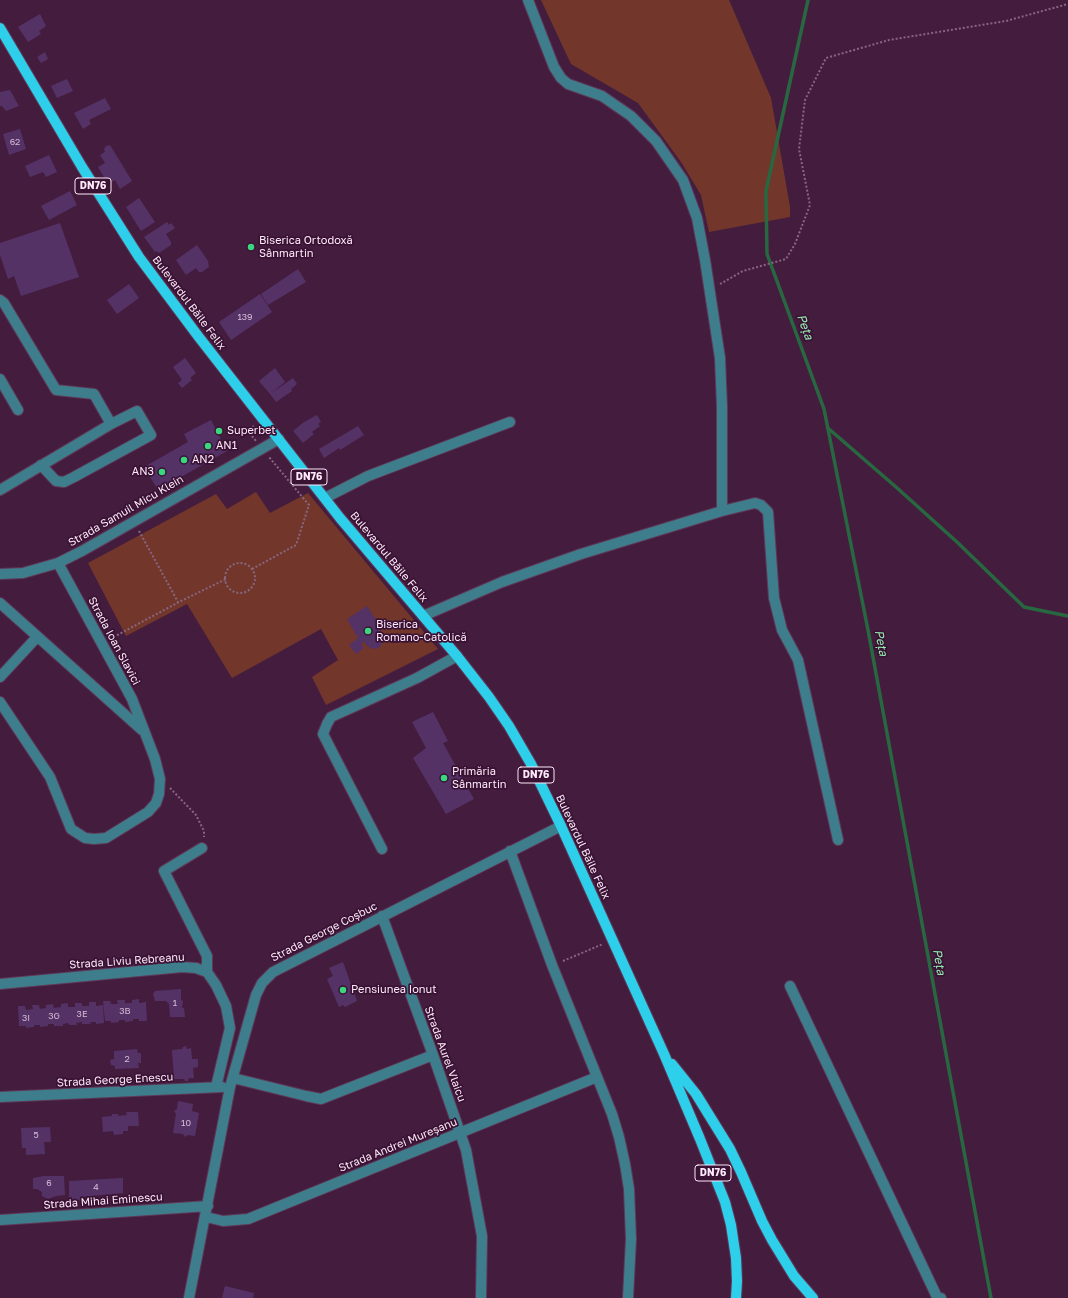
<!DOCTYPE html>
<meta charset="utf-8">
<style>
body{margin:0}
canvas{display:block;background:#441c3e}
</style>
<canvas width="1068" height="1298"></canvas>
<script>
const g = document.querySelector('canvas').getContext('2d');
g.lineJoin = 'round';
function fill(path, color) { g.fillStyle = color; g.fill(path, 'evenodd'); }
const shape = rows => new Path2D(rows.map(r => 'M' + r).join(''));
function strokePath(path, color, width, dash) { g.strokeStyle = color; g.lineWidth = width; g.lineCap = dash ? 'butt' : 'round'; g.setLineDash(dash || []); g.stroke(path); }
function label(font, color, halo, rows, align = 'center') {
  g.font = font + ' "Golos Text",sans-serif'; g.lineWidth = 3.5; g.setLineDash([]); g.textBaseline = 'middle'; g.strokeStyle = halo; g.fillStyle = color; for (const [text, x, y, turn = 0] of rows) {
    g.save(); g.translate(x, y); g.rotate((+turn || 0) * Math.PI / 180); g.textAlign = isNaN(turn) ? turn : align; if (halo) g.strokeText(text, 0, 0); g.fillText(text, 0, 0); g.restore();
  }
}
fill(shape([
 [541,0,729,0,771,98,790,207,790,217,709,232,701,195,681,162,638,103,571,64],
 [256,492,270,513,308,493,438,649,326,705,312,677,338,660,321,629,232,678,187,604,126,636,88,563,216,494,227,509]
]), '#72372a');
strokePath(shape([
 [808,0,766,191,767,254,824,409,868,630,991,1298],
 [829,429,896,487,957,542,1024,607,1068,616]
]), '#286840', 3.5);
fill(shape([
 [40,14,46,26,39,31,41,34,28,42,18,27],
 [45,52,48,59,41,63,37,57],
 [67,79,73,91,57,98,51,86],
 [10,90,19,106,6,111,2,106,0,106,0,92],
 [105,98,111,109,89,120,91,124,83,129,74,113],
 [20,129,26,149,9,155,3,134],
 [110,145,132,181,120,189,115,180,108,184,98,167,105,163,100,155,105,152,104,149,106,146],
 [49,155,57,172,46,177,43,172,30,177,25,166],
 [70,191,77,205,49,220,41,206],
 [139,198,155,222,141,231,126,207],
 [167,222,169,225,171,223,175,228,166,234,171,242,171,245,159,253,157,251,155,252,144,237],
 [60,223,79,277,21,296,14,276,8,279,0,255,0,243],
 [197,245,208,261,209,267,202,272,199,272,196,268,186,275,176,260],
 [298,269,306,282,268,305,261,294],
 [129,284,139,298,117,314,107,300],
 [260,294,272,312,231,340,219,322],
 [185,358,196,373,190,378,192,380,182,388,178,383,182,380,173,367],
 [275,368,285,382,270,394,259,381],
 [293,378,297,384,291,389,292,391,276,402,270,394],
 [317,415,321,422,318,424,320,426,312,432,314,434,303,443,293,431,304,422],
 [211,420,227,451,158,490,144,467,188,442,184,434],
 [358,426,364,435,340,450,339,448,324,458,319,449],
 [367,606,382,629,380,632,383,636,383,642,379,648,372,649,367,646,364,642,361,644,364,648,356,654,349,645,358,638,347,619],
 [433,712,448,741,443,743,474,799,446,814,413,758,426,748,412,722],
 [343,962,357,1001,345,1007,343,1005,339,1007,327,979,333,976,329,968],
 [181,989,181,1000,183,1001,182,1008,184,1008,185,1017,170,1017,169,1004,166,1001,155,1001,153,994,155,991],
 [139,999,139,1003,146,1002,147,1021,139,1021,139,1019,133,1019,133,1021,125,1022,125,1020,119,1020,119,1022,111,1023,111,1021,105,1021,103,1001,110,1001,111,1004,118,1004,117,1000,125,1000,125,1003,132,1003,132,1000],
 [89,1002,96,1002,96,1006,103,1005,104,1023,96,1024,96,1022,90,1022,91,1024,82,1024,82,1022,76,1023,77,1025,69,1025,68,1023,63,1024,63,1026,54,1026,54,1024,48,1024,48,1026,40,1027,40,1025,34,1025,34,1027,26,1028,26,1026,19,1026,18,1006,25,1006,26,1010,33,1009,32,1005,39,1005,40,1009,46,1008,46,1005,53,1004,54,1008,61,1007,61,1004,68,1003,68,1007,75,1007,75,1003,82,1003,82,1006,89,1006],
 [186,1046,187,1049,191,1048,192,1059,198,1059,198,1067,193,1068,194,1078,189,1078,188,1081,185,1081,184,1079,174,1079,172,1050,182,1049,183,1047],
 [137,1049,138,1053,141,1053,141,1063,138,1063,139,1068,115,1069,115,1066,111,1065,110,1060,114,1059,114,1051],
 [178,1101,193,1104,192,1111,199,1113,195,1136,188,1135,185,1137,183,1134,173,1133,176,1114,174,1111,177,1109],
 [126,1112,138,1112,139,1126,128,1126,128,1131,123,1131,123,1134,114,1135,113,1131,103,1132,102,1117,112,1116,112,1114,118,1114,118,1116,127,1115],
 [50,1127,51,1142,44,1142,45,1154,26,1155,26,1148,22,1148,21,1128],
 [44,1176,64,1176,65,1195,56,1196,48,1199,42,1196,42,1192,37,1189,33,1189,33,1178],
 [123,1178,123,1193,80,1197,80,1200,77,1201,72,1200,72,1197,69,1198,69,1181],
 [225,1286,254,1293,253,1298,222,1298]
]), '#543266');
const minor = shape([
 [528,0,554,67,561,78,568,84,602,96,631,116,656,141,683,180,697,218,705,260,720,358,722,407,722,511],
 [0,300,4,303,56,390,94,394,111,424,137,411,151,435,74,477,64,482,56,481,41,465],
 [0,379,18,410],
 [0,490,111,424],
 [325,498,368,476,510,422],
 [0,574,23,573,58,563,82,551,279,439],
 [0,603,142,730],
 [423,616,502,582,581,554,722,511,755,503,761,505,768,512,774,598,782,630,798,660,838,840],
 [0,677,37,637],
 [0,702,50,777,71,829,85,838,94,839,106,838,148,812,156,803,159,794,160,779,155,759,132,699,58,563],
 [202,848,164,871,207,956,207,972],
 [382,849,323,734,327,724,331,717,417,678,457,656],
 [510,851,552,965,612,1114,619,1137,625,1164,629,1189,631,1239,628,1298],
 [382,916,433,1055,466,1150,482,1236,481,1298],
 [0,984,182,967,196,968,207,972,216,985,226,1006,230,1028,216,1087],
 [790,986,937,1297,941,1298],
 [233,1078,306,1096,321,1099,433,1055],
 [0,1097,222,1087],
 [206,1217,223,1221,248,1219,597,1077],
 [0,1220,208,1206],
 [189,1298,230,1087,256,995,262,983,273,972,561,826]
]);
const major = shape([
 [0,28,82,167,139,257,198,336,340,518,457,656,489,697,509,726,531,764,561,826,664,1054,700,1139,725,1202,731,1225,736,1258,737,1281,736,1298],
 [672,1064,696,1094,730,1149,741,1172,762,1221,772,1240,794,1276,813,1298]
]);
strokePath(minor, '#5e3958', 12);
strokePath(major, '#5e3958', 12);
strokePath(shape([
 [720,284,743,271,786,259,795,244,810,205,799,149,805,100,826,58,889,40,1006,21,1068,4],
 [254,426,247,430,256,441],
 [139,531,178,602],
 '225 578a15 15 0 1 1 30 0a15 15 0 1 1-30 0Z',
 [252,569,296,545,309,505,269,457],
 [110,639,179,602,226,579],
 [170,788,196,815,204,831,204,837],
 [563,961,603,944]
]), '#876682', 2, [2, 2]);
strokePath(minor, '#3e7e8c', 10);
strokePath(major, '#2ecfeb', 10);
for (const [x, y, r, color] of [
 [251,247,4,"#3bd77e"],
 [219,431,4,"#3bd77e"],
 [208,446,4,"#3bd77e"],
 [184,460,4,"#3bd77e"],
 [162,472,4,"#3bd77e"],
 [368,631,4,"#3bd77e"],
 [444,778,4,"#3bd77e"],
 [343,990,4,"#3bd77e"]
]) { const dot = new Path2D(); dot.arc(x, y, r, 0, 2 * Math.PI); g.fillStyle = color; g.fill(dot); strokePath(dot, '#391234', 1.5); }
label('9px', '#d4bad4', null, [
 ["62",15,142],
 ["139",245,317],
 ["1",175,1003],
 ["3B",125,1011],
 ["3E",82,1014],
 ["3G",54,1016],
 ["3I",26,1018],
 ["2",127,1059],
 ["10",186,1123],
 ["5",36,1135],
 ["6",49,1183],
 ["4",96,1187]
]);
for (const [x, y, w] of [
 [93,186,36],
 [309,477,36],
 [536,775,36],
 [713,1173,36]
]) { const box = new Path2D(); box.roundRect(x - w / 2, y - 8, w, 16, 3); g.fillStyle = '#391234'; g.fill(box); strokePath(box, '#fee8f9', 1); }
label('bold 10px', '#fee8f9', null, [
 ["DN76",93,186],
 ["DN76",309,477],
 ["DN76",536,775],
 ["DN76",713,1173]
]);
label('11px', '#fee8f9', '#391234', [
 ["Biserica Ortodoxă",259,241],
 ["Sânmartin",259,254],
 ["Superbet",227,431],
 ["AN1",216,446],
 ["AN2",192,460],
 ["AN3",154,472,"right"],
 ["Biserica",376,625],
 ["Romano-Catolică",376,638],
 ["Primăria",452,772],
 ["Sânmartin",452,785],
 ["Pensiunea Ionut",351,990]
], 'left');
label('11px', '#fee8f9', '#391234', [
 ["Bulevardul Băile Felix",189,303,53],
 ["Strada Samuil Micu Klein",126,511,-30],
 ["Bulevardul Băile Felix",389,557,50],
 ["Strada Ioan Slavici",114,641,62],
 ["Bulevardul Băile Felix",583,847,65],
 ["Strada George Coșbuc",324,932,-27],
 ["Strada Liviu Rebreanu",127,961,-4],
 ["Strada Aurel Vlaicu",445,1054,70],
 ["Strada George Enescu",115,1080,-3],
 ["Strada Andrei Mureșanu",398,1145,-22],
 ["Strada Mihai Eminescu",103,1201,-4]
]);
label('italic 12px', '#94eeb0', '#391234', [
 ["Peța",805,327,70],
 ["Peța",881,643,79],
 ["Peța",939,962,80]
]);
</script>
